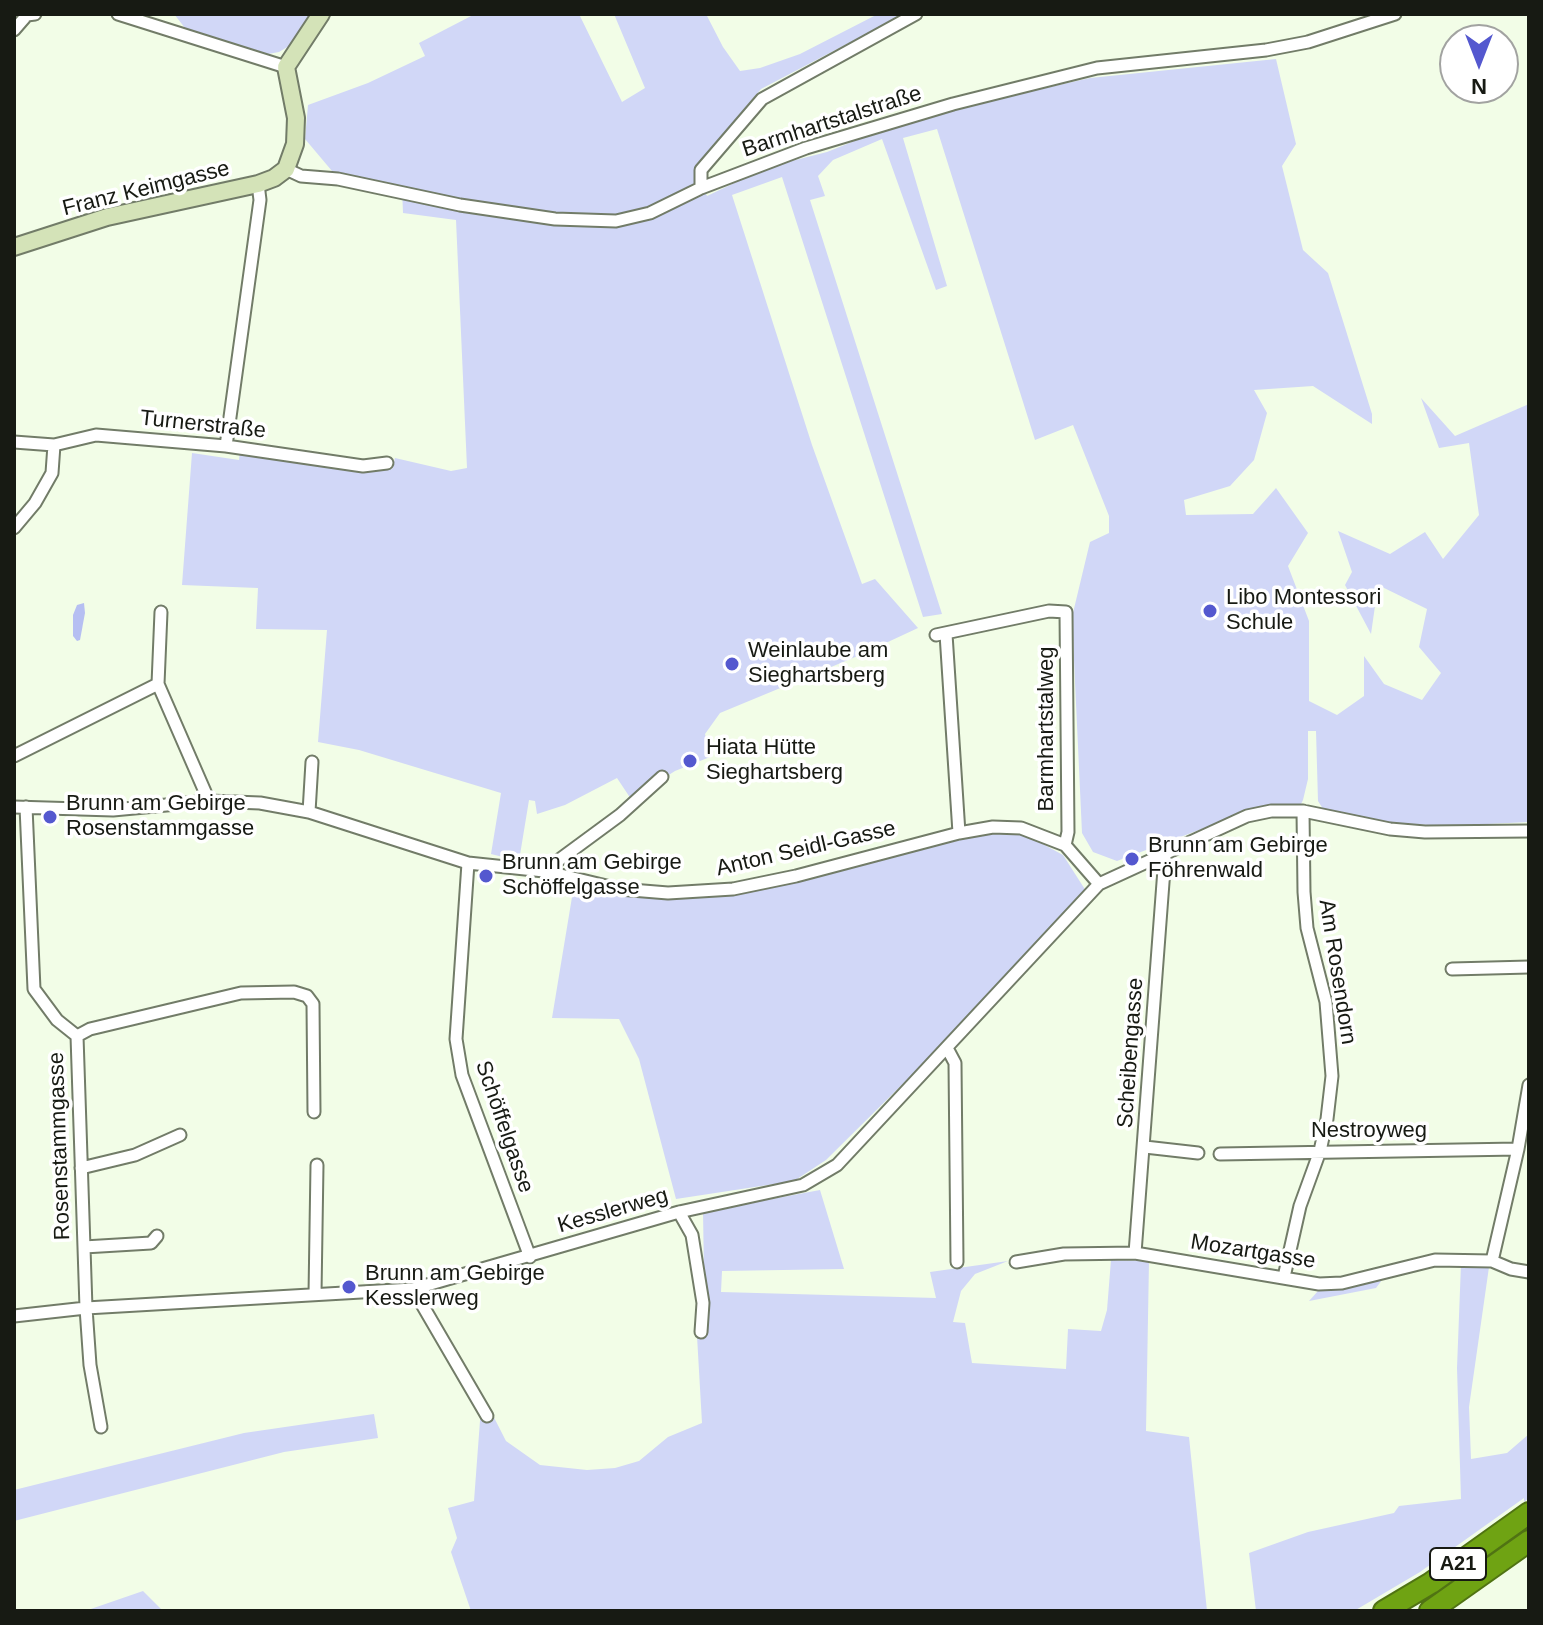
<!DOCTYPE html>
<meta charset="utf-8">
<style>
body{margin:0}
#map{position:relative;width:1543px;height:1625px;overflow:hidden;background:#f2fde7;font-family:Arial,sans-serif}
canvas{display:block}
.frame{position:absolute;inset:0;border:16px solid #171a13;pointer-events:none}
.north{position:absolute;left:1439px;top:24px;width:80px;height:80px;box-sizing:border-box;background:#fff;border:2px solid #a2a3a1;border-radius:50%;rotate:180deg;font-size:22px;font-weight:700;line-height:32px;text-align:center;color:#171a13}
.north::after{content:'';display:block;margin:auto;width:28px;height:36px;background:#5458cf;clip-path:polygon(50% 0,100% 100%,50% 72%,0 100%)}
</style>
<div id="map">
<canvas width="1543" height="1625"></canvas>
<div class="frame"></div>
<div class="north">N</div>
</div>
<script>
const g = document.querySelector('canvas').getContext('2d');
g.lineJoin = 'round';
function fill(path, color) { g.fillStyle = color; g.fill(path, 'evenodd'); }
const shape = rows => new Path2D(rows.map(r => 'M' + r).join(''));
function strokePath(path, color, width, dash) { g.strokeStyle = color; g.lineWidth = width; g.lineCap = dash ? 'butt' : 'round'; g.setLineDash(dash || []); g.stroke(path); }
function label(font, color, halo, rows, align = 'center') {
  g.font = font + ' Arial,sans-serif'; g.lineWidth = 7; g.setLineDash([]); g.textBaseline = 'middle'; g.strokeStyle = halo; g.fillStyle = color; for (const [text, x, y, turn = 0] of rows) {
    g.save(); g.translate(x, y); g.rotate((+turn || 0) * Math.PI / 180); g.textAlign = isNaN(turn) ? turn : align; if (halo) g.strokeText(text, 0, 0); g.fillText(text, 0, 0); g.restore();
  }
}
fill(shape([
 [174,14,311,14,289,46,279,52,268,54,185,28],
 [475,14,579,14,622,102,645,88,614,14,706,14,723,47,740,71,760,68,800,54,878,14,904,14,761,89,695,168,707,196,768,167,827,152,877,132,992,100,1090,78,1276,59,1296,144,1282,166,1303,250,1328,273,1372,414,1372,424,1313,386,1254,390,1267,413,1254,460,1230,486,1184,500,1186,515,1253,514,1276,488,1308,533,1288,566,1309,621,1309,701,1337,715,1364,696,1364,656,1384,684,1422,700,1441,673,1419,647,1427,609,1378,585,1371,634,1345,585,1352,572,1338,531,1390,554,1425,532,1443,559,1479,515,1469,443,1439,448,1421,398,1455,436,1529,404,1529,822,1445,826,1381,822,1325,812,1318,801,1316,731,1308,731,1308,779,1303,800,1299,808,1257,808,1117,861,1093,852,1082,833,1072,617,1090,542,1109,533,1109,516,1073,425,1035,440,937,129,903,138,947,286,936,290,882,139,833,160,818,176,825,196,810,200,942,614,923,617,782,177,732,195,812,445,862,584,875,579,918,628,860,655,720,713,705,734,710,757,675,771,631,799,617,778,565,805,537,814,535,801,529,800,519,861,491,854,501,793,359,750,318,742,327,630,256,629,258,588,182,585,192,453,239,460,240,450,361,468,392,469,395,458,451,471,467,468,456,220,403,213,402,188,332,171,305,139,308,105,368,83,425,56,419,43],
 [992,832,1028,836,1063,855,1086,891,940,1047,826,1160,794,1181,676,1199,639,1059,619,1019,552,1018,573,891,674,899,742,894],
 [820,1190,844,1269,722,1271,721,1292,936,1298,930,1272,1008,1261,975,1274,961,1291,953,1322,965,1323,972,1363,1066,1369,1068,1329,1101,1331,1107,1310,1111,1260,1149,1261,1146,1431,1189,1437,1207,1611,471,1611,451,1552,457,1538,448,1508,474,1501,482,1394,506,1441,540,1465,587,1470,615,1468,639,1461,668,1437,702,1423,697,1336,705,1333,703,1212],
 [1461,1264,1489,1267,1469,1407,1471,1459,1507,1453,1529,1434,1529,1498,1524,1502,1524,1498,1420,1572,1354,1611,1256,1611,1249,1553,1308,1532,1394,1513,1399,1506,1461,1499,1457,1368],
 [1382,1280,1376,1288,1309,1301,1318,1291],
 [374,1414,378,1438,284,1452,14,1521,14,1490,244,1433],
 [143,1591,161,1609,154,1611,85,1611]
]), '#d1d7f7');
fill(shape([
 [84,603,85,613,80,640,77,641,73,636,73,615,77,605]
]), '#b6bff2');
const minor = shape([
 [118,14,286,67],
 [14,30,27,15,35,14],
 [286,169,301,176,338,179,460,205,555,219,616,221,650,213,701,188,806,148,953,104,1097,68,1266,50,1308,42,1395,14],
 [701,188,701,170,762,99,916,14],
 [14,442,54,445,96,435,226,446,363,466,387,463],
 [226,446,260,200,258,184],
 [14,528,35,503,52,473,54,445],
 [946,634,959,833],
 [936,635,1049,611,1066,612,1068,832,1065,845],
 [158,684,161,612],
 [14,756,158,684,209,801],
 [14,807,113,810,209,801,260,803,309,812,468,863,544,871,619,889,668,893,733,889,796,876,959,833,993,827,1021,828,1065,845,1099,884],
 [26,807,34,989,57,1020,77,1036,86,1308,90,1365,101,1427],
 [309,812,312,762],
 [468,863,456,1039,462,1075,530,1257],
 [544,871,620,815,662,777],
 [1452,969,1529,967],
 [77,1036,90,1029,241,993,294,992,307,996,313,1004,314,1112],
 [947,1048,955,1063,957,1262],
 [1145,1147,1198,1153],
 [1220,1154,1518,1149],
 [81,1168,135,1155,180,1135],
 [679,1212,692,1235,703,1303,701,1332],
 [84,1247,151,1243,157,1236],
 [1135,1253,1165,856],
 [1492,1261,1518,1149,1529,1085],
 [1016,1262,1064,1254,1135,1253,1319,1284,1342,1283,1435,1260,1492,1261,1511,1269,1529,1272],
 [1284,1277,1300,1206,1320,1151,1327,1119,1332,1076,1326,1002,1307,928,1304,892,1303,811],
 [413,1289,487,1416],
 [315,1294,317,1165],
 [14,1316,86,1308,413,1289,679,1212,803,1185,837,1165,1099,884,1247,816,1271,811,1303,811,1390,829,1425,832,1529,831]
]);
const secondary = shape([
 [14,247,107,217,258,184,274,178,286,169,295,144,296,118,286,67,321,14]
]);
const motorway = shape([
 [1384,1611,1431,1583,1529,1513],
 [1430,1611,1529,1541]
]);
strokePath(minor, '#727c68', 15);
strokePath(secondary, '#727c68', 20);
strokePath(motorway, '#507313', 24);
strokePath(minor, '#fff', 11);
strokePath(secondary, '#d4e3b8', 16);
strokePath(motorway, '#6fa313', 20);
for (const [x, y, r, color] of [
 [1210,611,8,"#5458cf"],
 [732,664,8,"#5458cf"],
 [690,761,8,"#5458cf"],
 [50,817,8,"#5458cf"],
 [1132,859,8,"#5458cf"],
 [486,876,8,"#5458cf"],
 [349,1287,8,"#5458cf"]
]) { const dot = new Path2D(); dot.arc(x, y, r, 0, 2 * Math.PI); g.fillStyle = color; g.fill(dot); strokePath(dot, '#fff', 3); }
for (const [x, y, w] of [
 [1458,1564,56]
]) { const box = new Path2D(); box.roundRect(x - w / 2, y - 16, w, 32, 6); g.fillStyle = '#fff'; g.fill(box); strokePath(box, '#171a13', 2); }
label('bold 20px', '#171a13', null, [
 ["A21",1458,1564]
]);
label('22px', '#171a13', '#fff', [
 ["Barmhartstalstraße",832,122,-18],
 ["Franz Keimgasse",146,189,-14],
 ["Turnerstraße",203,425,6],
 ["Barmhartstalweg",1047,729,-90],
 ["Anton Seidl-Gasse",806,849,-13],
 ["Am Rosendorn",1337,972,81],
 ["Scheibengasse",1131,1053,-86],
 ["Schöffelgasse",504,1127,71],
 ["Nestroyweg",1369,1131],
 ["Rosenstammgasse",60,1146,-92],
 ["Kesslerweg",613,1211,-16],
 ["Mozartgasse",1253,1252,9]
]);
label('22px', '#171a13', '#fff', [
 ["Libo Montessori",1226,598],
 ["Schule",1226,623],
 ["Weinlaube am",748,651],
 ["Sieghartsberg",748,676],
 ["Hiata Hütte",706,748],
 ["Sieghartsberg",706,773],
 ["Brunn am Gebirge",66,804],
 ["Rosenstammgasse",66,829],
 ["Brunn am Gebirge",1148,846],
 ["Föhrenwald",1148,871],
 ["Brunn am Gebirge",502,863],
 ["Schöffelgasse",502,888],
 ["Brunn am Gebirge",365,1274],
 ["Kesslerweg",365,1299]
], 'left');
</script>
